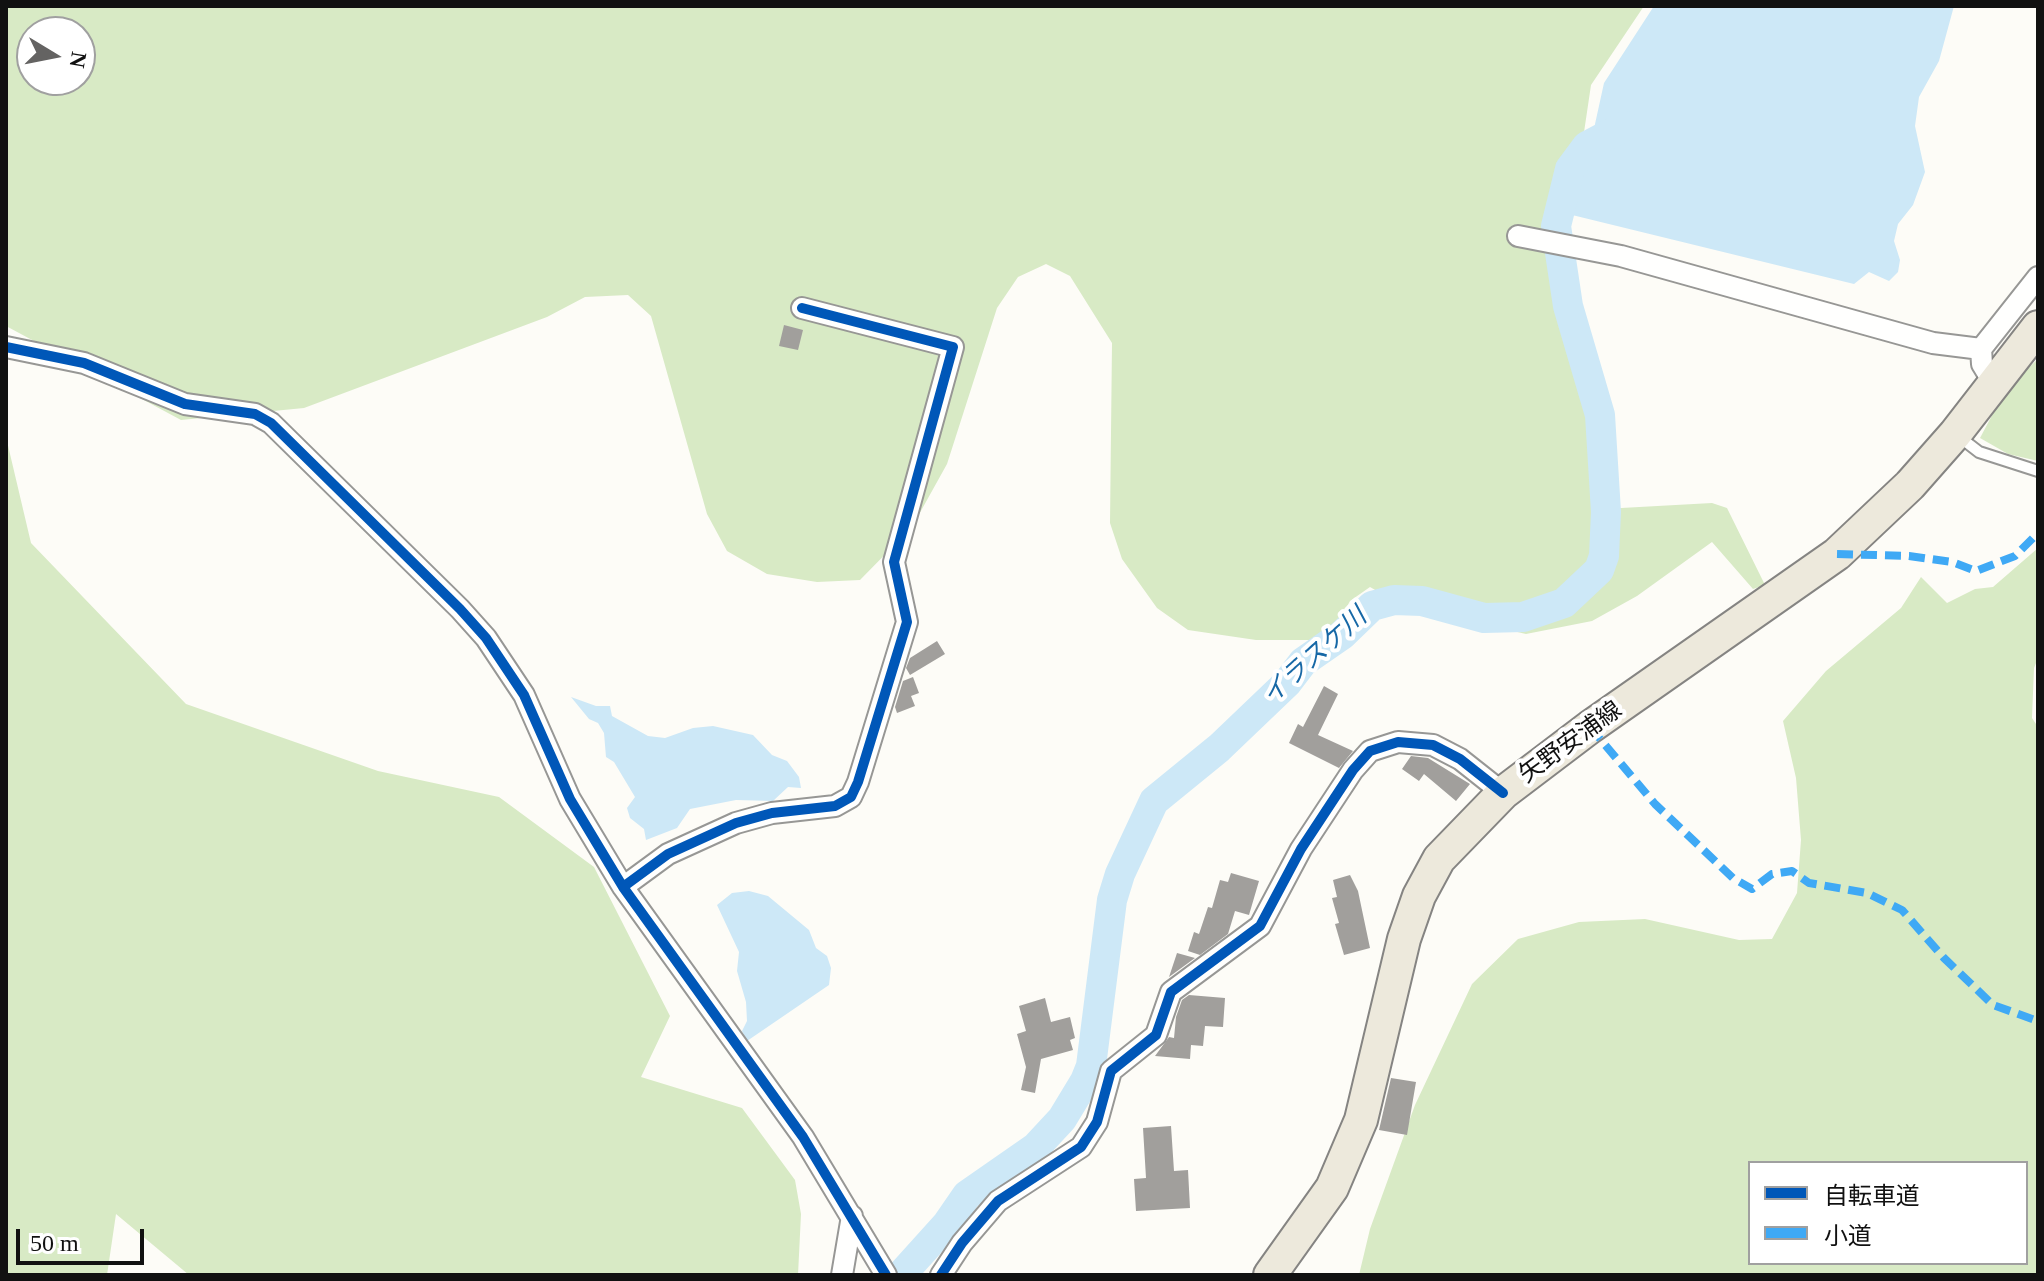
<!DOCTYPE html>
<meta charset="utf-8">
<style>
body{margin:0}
#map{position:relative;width:2044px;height:1281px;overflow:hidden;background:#fdfcf7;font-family:"Times New Roman","Noto Sans JP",serif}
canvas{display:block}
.frame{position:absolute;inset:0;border:8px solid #111;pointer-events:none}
.legend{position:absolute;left:1748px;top:1161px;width:280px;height:104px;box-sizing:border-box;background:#fff;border:2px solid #a0a0a0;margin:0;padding:10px 14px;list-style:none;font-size:24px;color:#111}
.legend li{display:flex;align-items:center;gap:16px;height:40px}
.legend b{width:40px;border:2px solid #a0a0a0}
.north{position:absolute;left:16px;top:16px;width:80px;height:80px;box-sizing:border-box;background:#fff;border:2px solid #a0a0a0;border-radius:50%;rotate:100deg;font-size:22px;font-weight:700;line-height:32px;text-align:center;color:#111}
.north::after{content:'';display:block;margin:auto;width:28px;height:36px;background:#646362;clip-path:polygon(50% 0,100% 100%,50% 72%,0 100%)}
.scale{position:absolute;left:16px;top:1229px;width:128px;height:36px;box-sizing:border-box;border:4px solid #111;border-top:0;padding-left:10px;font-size:24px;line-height:28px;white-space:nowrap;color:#111;-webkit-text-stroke:6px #fff;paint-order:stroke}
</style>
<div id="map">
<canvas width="2044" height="1281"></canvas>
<div class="frame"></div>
<ul class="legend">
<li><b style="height:10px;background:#0057b8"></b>自転車道</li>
<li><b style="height:10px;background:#3fa9f5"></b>小道</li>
</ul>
<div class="north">N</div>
<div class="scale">50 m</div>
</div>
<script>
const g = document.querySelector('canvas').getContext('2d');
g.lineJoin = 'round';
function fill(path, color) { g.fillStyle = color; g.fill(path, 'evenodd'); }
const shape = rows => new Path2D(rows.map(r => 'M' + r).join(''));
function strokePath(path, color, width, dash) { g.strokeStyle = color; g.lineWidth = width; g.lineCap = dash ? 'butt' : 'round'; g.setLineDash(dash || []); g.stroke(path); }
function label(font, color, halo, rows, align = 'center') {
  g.font = font + ' "Times New Roman","Noto Sans JP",serif'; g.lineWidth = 8; g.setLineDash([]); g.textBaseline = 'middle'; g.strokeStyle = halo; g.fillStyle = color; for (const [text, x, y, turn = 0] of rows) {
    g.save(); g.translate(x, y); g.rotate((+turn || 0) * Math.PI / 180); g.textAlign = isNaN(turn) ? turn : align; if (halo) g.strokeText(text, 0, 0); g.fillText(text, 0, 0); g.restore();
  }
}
fill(shape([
 [6,6,1644,6,1591,85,1583,139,1562,179,1552,216,1554,264,1598,450,1603,509,1712,503,1727,508,1765,585,1753,589,1712,542,1637,596,1592,621,1526,634,1403,606,1370,587,1350,601,1336,627,1322,640,1256,640,1188,630,1157,608,1122,559,1110,523,1112,343,1070,276,1046,264,1018,277,997,308,947,464,912,527,860,580,817,582,767,574,727,551,707,514,651,316,628,295,585,297,547,317,304,408,181,420,6,326],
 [32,32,80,32,80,80,32,80],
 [2038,359,2038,461,2008,454,1980,438,2006,389],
 [6,437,31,543,186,704,378,771,499,797,594,867,670,1016,641,1077,742,1108,795,1180,801,1214,798,1275,189,1275,116,1214,107,1275,6,1275],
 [2038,548,2038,658,2034,668,2032,718,2038,727,2038,1275,1359,1275,1370,1229,1415,1105,1472,984,1518,939,1579,922,1645,919,1739,940,1772,939,1797,893,1801,840,1796,778,1783,721,1826,671,1901,608,1921,577,1947,603,1975,589,1993,587],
 [1750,1163,2026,1163,2026,1263,1750,1263]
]), '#d8eac5');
fill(shape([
 [1654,6,1954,6,1939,61,1919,97,1915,126,1925,172,1913,205,1898,224,1894,241,1900,260,1898,272,1889,281,1869,272,1854,284,1568,214,1588,156,1604,83],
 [571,697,596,706,610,706,612,716,648,736,665,738,693,728,713,726,753,735,772,755,787,761,799,777,801,788,788,787,773,801,736,800,690,809,677,828,646,840,644,829,630,818,627,808,635,797,614,762,606,757,604,733,598,723,589,719],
 [749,891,768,896,809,930,816,948,827,956,831,968,829,985,747,1041,742,1031,747,1021,746,1002,737,971,739,952,717,905,732,893]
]), '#cde8f7');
strokePath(shape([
 [901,1275,947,1224,967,1195,1036,1147,1062,1119,1085,1081,1091,1066,1112,900,1120,874,1154,801,1219,748,1287,683,1303,662,1342,635,1372,606,1394,600,1422,601,1484,618,1523,617,1564,603,1599,570,1604,556,1606,512,1600,415,1568,306,1556,226,1570,169,1587,146,1625,126]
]), '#cde8f7', 30);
fill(shape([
 [784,325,803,330,798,350,779,346],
 [937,641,945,654,910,675,906,668,910,658],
 [913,677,919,693,911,696,915,706,897,713,895,707,903,681],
 [1324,686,1338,694,1318,735,1353,751,1339,768,1289,743,1298,724,1303,727],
 [1411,756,1428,758,1470,784,1456,801,1424,774,1419,781,1402,769],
 [1231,873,1259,881,1249,915,1235,911,1228,934,1200,955,1188,951,1194,932,1199,934,1208,907,1212,908,1220,880,1228,882],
 [1350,875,1358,891,1370,948,1344,955,1335,924,1339,923,1332,898,1337,897,1333,880],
 [1177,953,1195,958,1169,977],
 [1189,995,1225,998,1223,1027,1205,1026,1203,1046,1191,1045,1190,1059,1155,1056,1169,1037,1174,1038,1176,1017,1182,1000],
 [1045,998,1051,1022,1070,1017,1075,1038,1070,1040,1073,1050,1041,1059,1035,1093,1021,1090,1026,1067,1017,1034,1026,1031,1019,1006],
 [1391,1078,1416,1082,1407,1135,1379,1130],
 [1171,1126,1174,1171,1188,1170,1190,1208,1136,1211,1134,1179,1146,1178,1143,1128]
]), '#a19f9c');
const lane = shape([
 [1957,435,1979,452,2038,471]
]);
const street = shape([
 [1518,236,1621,256,1933,343,1981,349],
 [6,347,84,363,185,404,255,414,271,423,460,609,486,638,524,695,570,799,623,887,803,1137,886,1275],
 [1993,382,1982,364,1981,349,2038,277],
 [623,887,668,854,736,823,772,813,835,806,851,797,858,782,907,622,894,562,953,347,802,308],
 [842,1275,852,1216],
 [941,1275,962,1243,998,1201,1081,1147,1097,1122,1111,1071,1156,1035,1171,992,1260,926,1301,849,1353,770,1370,751,1398,742,1433,745,1460,759,1503,793]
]);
const primary = shape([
 [1270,1275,1332,1188,1361,1120,1404,939,1419,896,1439,859,1503,793,1590,727,1837,554,1910,485,1955,434,2038,327]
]);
strokePath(lane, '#979795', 14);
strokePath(street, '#979795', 24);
strokePath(primary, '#858482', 36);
strokePath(lane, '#fffffe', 10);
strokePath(street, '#fffffe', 20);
strokePath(primary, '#ede9dc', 32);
strokePath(shape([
 [1837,554,1909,556,1952,562,1976,571,2015,556,2038,533],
 [1590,727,1655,804,1733,878,1752,889,1772,874,1792,871,1809,883,1867,893,1902,910,1944,958,1993,1005,2038,1021]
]), '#3fa9f5', 8, [16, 8]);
strokePath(shape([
 [6,347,84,363,185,404,255,414,271,423,460,609,486,638,524,695,570,799,623,887,803,1137,886,1275],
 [623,887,668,854,736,823,772,813,835,806,851,797,858,782,907,622,894,562,953,347,802,308],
 [941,1275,962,1243,998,1201,1081,1147,1097,1122,1111,1071,1156,1035,1171,992,1260,926,1301,849,1353,770,1370,751,1398,742,1433,745,1460,759,1503,793]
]), '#0057b8', 10);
label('24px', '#111', '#fff', [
 ["矢野安浦線",1571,743,-36]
]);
label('italic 26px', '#1768a6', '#fff', [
 ["イラスケ川",1315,657,-42]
]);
</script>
